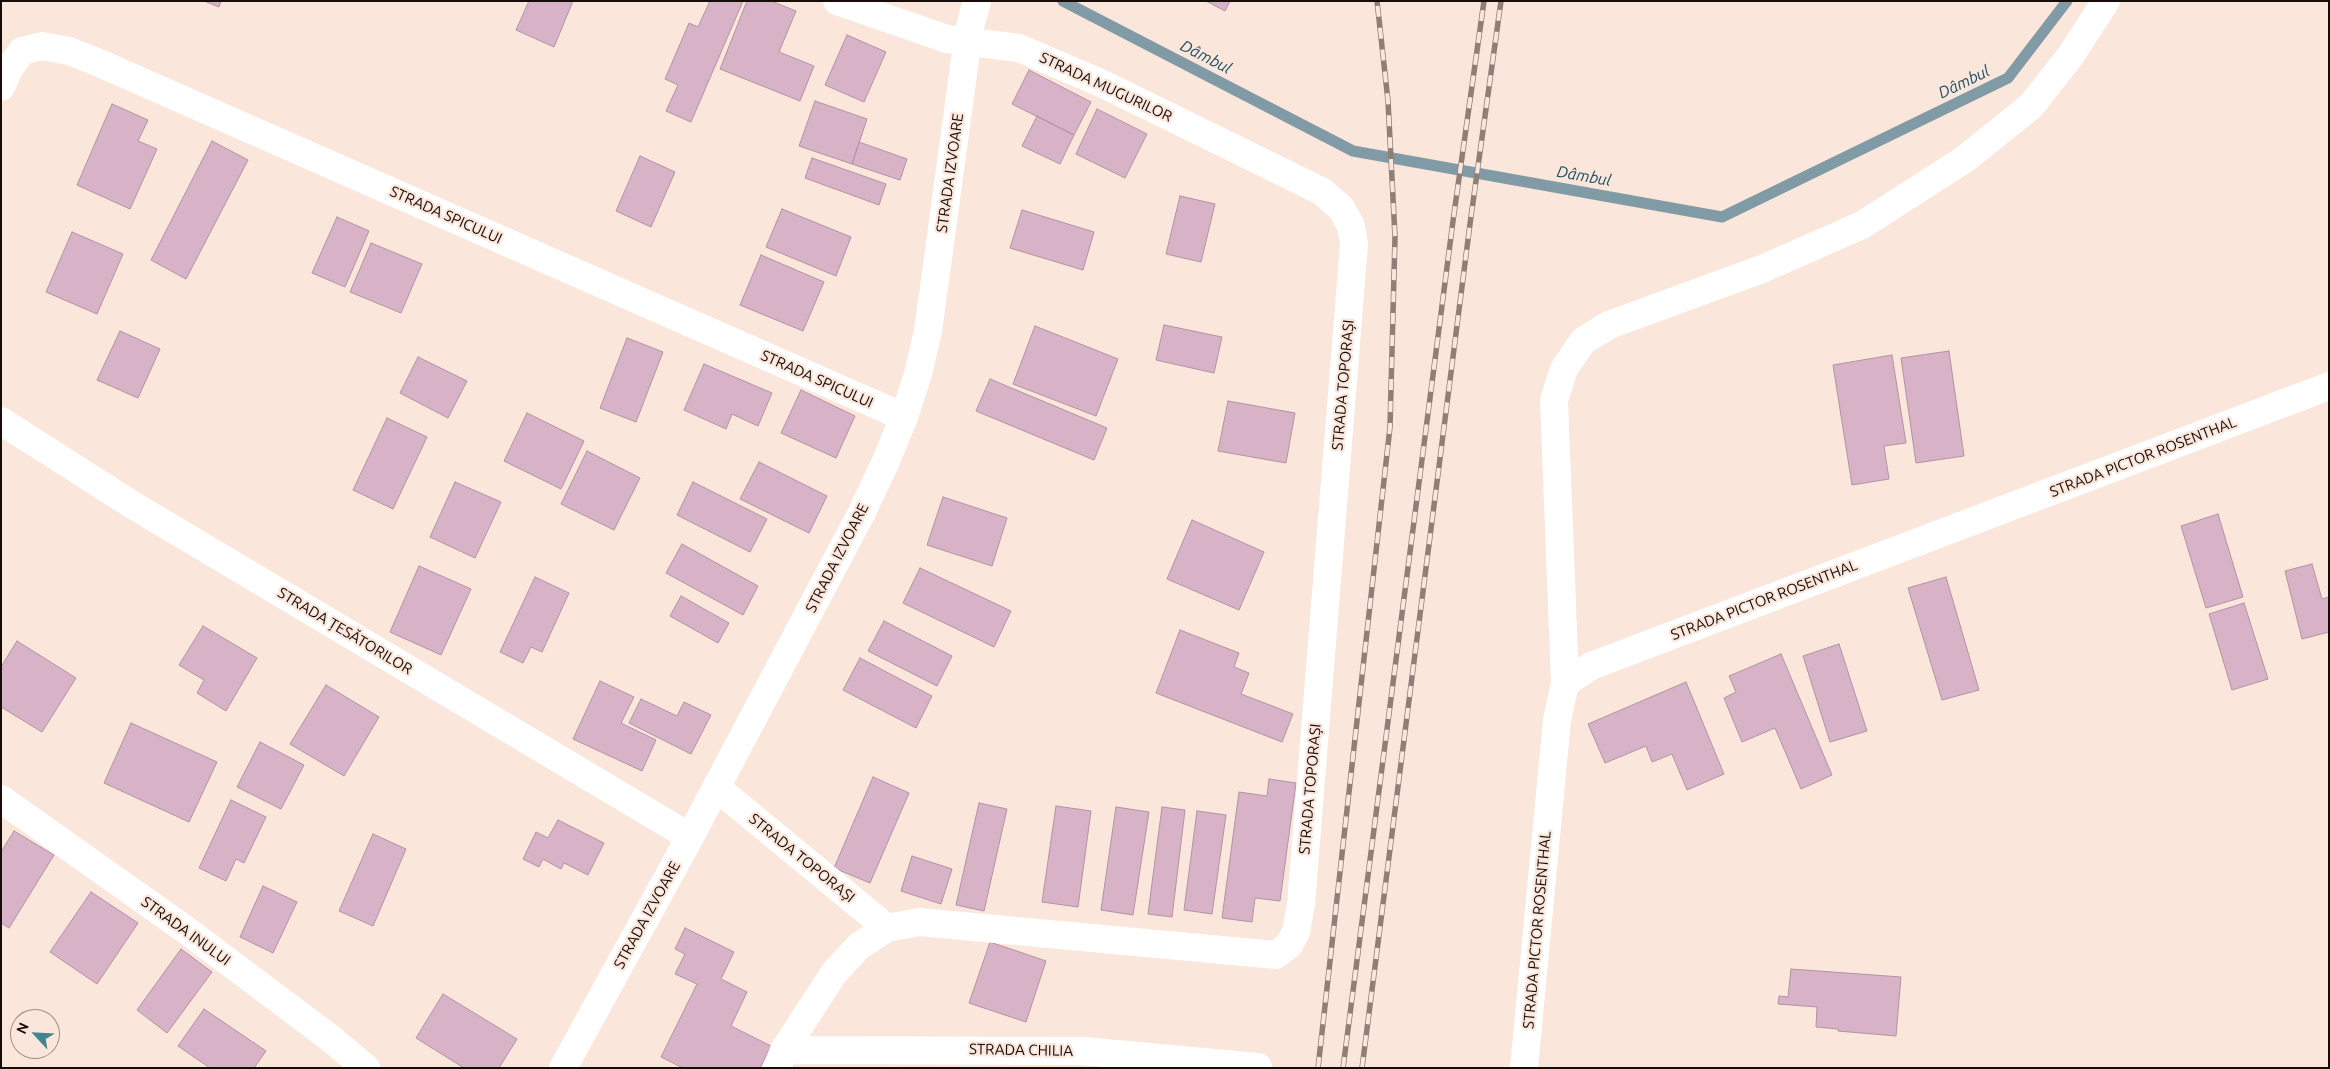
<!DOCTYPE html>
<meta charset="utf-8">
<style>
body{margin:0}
#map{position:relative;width:2330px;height:1069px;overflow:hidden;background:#fae6db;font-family:Ubuntu,sans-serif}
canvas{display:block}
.frame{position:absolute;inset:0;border:2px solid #170c07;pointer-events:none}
.north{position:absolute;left:10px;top:1009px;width:50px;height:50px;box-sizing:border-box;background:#fae6db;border:1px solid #9f8f86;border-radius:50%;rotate:295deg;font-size:14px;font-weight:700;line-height:20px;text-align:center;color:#170c07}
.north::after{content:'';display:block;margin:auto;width:18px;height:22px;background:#408691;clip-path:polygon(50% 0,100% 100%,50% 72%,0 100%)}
</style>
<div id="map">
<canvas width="2330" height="1069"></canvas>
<div class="frame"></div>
<div class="north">N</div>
</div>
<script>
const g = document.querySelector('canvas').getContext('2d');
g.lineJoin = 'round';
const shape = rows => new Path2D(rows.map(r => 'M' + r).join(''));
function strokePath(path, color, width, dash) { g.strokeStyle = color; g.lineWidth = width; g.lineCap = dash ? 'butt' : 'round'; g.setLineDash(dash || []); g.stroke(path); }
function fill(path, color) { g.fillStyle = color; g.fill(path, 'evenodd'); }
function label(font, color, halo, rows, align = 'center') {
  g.font = font + ' Ubuntu,sans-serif'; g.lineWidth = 4.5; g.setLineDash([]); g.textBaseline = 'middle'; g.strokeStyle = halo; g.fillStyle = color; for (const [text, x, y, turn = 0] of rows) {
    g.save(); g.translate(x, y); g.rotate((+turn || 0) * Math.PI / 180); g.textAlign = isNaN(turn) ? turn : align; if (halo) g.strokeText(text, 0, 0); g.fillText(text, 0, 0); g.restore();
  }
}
strokePath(shape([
 [1063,1,1353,151,1722,217,2008,78,2067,1]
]), '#809ba6', 11);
const building = shape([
 [204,1,221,1,219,7,204,1],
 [529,1,573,1,554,47,516,30,529,1],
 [710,1,743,1,691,122,666,111,678,85,665,79,689,23,698,27,710,1],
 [747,1,771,1,796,11,779,52,814,66,800,101,720,69,747,1],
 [1206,1,1230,1,1225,11,1206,1],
 [847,35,886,52,864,102,825,85,847,35],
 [1029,70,1091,102,1074,135,1012,104,1029,70],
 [815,101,867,119,852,164,799,146,815,101],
 [112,104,148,120,138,141,157,149,130,209,77,185,112,104],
 [1097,109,1147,134,1125,178,1076,154,1097,109],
 [1037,116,1074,135,1060,164,1022,146,1037,116],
 [212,141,248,160,186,279,151,260,212,141],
 [859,142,907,159,900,180,852,164,859,142],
 [640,156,675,172,651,227,616,211,640,156],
 [812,158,886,184,879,205,805,178,812,158],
 [1180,196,1215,204,1201,262,1166,254,1180,196],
 [782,209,851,237,836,276,766,247,782,209],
 [1022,210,1094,232,1083,270,1010,248,1022,210],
 [337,217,369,231,345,287,312,273,337,217],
 [72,232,123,254,97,314,46,292,72,232],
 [371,243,422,264,401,313,350,292,371,243],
 [761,255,824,282,803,331,740,305,761,255],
 [1164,325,1222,337,1214,373,1156,360,1164,325],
 [1035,326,1118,359,1096,416,1013,384,1035,326],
 [120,331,160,349,138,398,97,380,120,331],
 [627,338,663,352,636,422,600,408,627,338],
 [1949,351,1964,456,1916,463,1901,358,1949,351],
 [1892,355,1906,443,1884,446,1889,479,1852,485,1833,365,1892,355],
 [418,357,467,381,448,418,400,393,418,357],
 [704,364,772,393,758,426,732,414,726,429,684,410,704,364],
 [990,379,1107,428,1094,460,976,411,990,379],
 [801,390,855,416,836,458,781,433,801,390],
 [1228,401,1295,413,1286,463,1218,451,1228,401],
 [527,413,584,441,561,489,504,461,527,413],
 [387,418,427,437,393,509,353,490,387,418],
 [587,451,640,478,614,530,561,504,587,451],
 [759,462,827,496,809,533,740,499,759,462],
 [455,482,501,502,475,558,430,537,455,482],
 [693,482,767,519,750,552,677,515,693,482],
 [943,497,1007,518,992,566,927,545,943,497],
 [2218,514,2243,597,2206,608,2181,526,2218,514],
 [1192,520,1264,552,1239,610,1167,579,1192,520],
 [682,544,758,586,743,615,666,573,682,544],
 [2312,564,2322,599,2329,597,2329,632,2302,639,2285,571,2312,564],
 [419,566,471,589,441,655,390,632,419,566],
 [920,568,1011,611,994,647,903,603,920,568],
 [535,577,569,593,542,652,531,647,523,663,500,652,535,577],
 [1946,577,1979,690,1942,700,1908,588,1946,577],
 [681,596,729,623,718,643,670,616,681,596],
 [2244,603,2268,679,2232,690,2209,614,2244,603],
 [884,621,952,656,937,686,868,651,884,621],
 [203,626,257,658,226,711,197,693,204,680,179,665,203,626],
 [1180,630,1239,653,1234,667,1249,673,1241,694,1293,714,1282,742,1156,693,1180,630],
 [17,641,76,678,42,732,1,707,1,667,17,641],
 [1839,644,1867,731,1830,742,1803,656,1839,644],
 [1781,654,1832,775,1801,789,1775,728,1742,742,1724,698,1736,692,1729,676,1781,654],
 [860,658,932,696,916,728,843,690,860,658],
 [600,681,634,697,621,723,656,740,642,771,573,739,600,681],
 [1686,682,1724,774,1687,790,1672,754,1652,762,1646,746,1605,763,1588,724,1686,682],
 [326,685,379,717,344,776,290,744,326,685],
 [641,699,677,716,684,702,711,715,691,754,629,723,641,699],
 [131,723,217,762,189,822,104,783,131,723],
 [260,742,304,765,281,809,237,787,260,742],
 [873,777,909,793,870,883,834,868,873,777],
 [1269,779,1296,783,1280,901,1255,898,1252,922,1222,918,1239,792,1267,796,1269,779],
 [231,800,266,817,244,863,236,859,226,881,199,868,231,800],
 [979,803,1007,809,984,911,956,905,979,803],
 [1056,806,1091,811,1078,907,1042,902,1056,806],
 [1116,807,1149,812,1133,915,1101,910,1116,807],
 [1162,807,1185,810,1172,917,1148,914,1162,807],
 [1197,811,1226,815,1212,914,1184,910,1197,811],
 [558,820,604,843,588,875,564,863,561,869,543,859,539,867,523,859,536,832,548,838,558,820],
 [14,831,54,855,9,928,1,923,1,852,14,831],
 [373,834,406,849,373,926,339,911,373,834],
 [912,856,952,869,941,904,901,891,912,856],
 [263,886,297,902,273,953,240,937,263,886],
 [91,892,138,923,97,984,50,952,91,892],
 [685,928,734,952,721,979,747,992,731,1026,771,1046,760,1068,683,1068,661,1057,697,984,675,974,685,954,675,949,685,928],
 [990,942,1046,961,1026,1022,969,1003,990,942],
 [181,949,212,972,167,1033,137,1010,181,949],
 [1791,969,1901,977,1896,1036,1838,1031,1838,1029,1816,1027,1817,1007,1778,1004,1779,996,1788,997,1791,969],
 [443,994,517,1039,499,1068,464,1068,416,1038,443,994],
 [204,1009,266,1051,254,1068,210,1068,178,1046,204,1009]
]);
fill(building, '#d8b3c8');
strokePath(building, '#b192a3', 1);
strokePath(shape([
 [1,87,9,69,22,51,42,46,69,51,97,62,904,417],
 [1,421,131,504,690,837],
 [1565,683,1554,400,1564,369,1583,341,1609,325,1762,269,1862,225,1965,159,2031,106,2071,55,2106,1],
 [717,788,887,928],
 [1,799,186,930,330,1038,366,1068],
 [784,1050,1084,1051,1258,1067],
 [563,1068,690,837,861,514,886,461,904,417,918,374,928,331,969,30,977,1],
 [777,1068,784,1050,834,973,859,946,887,928,919,922,1276,955,1289,945,1296,932,1301,904,1354,244,1351,226,1341,208,1321,191,1103,84,1019,48,947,39,837,1],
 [1524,1068,1557,720,1565,683,1591,666,2329,386]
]), '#fff', 28);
const rail = shape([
 [1318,1068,1390,427,1395,237,1388,101,1377,1],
 [1343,1068,1453,221,1484,1],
 [1362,1068,1470,224,1501,1]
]);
strokePath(rail, '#8f7f77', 5.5);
strokePath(rail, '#fae6db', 4, [11]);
label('15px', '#170c07', '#fae6db', [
 ["STRADA MUGURILOR",1106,87,25],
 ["STRADA IZVOARE",950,173,-82],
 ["STRADA SPICULUI",446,215,24],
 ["STRADA SPICULUI",817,379,24],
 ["STRADA TOPORAȘI",1343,385,-85],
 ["STRADA PICTOR ROSENTHAL",2143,457,-21],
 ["STRADA IZVOARE",837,558,-63],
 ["STRADA PICTOR ROSENTHAL",1764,600,-21],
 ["STRADA ȚESĂTORILOR",345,631,31],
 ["STRADA TOPORAȘI",1310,789,-85],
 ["STRADA TOPORAȘI",802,858,39],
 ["STRADA IZVOARE",647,915,-61],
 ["STRADA PICTOR ROSENTHAL",1537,930,-85],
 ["STRADA INULUI",186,931,36],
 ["STRADA CHILIA",1021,1050,1]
]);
label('italic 16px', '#194f63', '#fae6db', [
 ["Dâmbul",1206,57,27],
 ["Dâmbul",1964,82,-26],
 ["Dâmbul",1584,176,10]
]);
</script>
